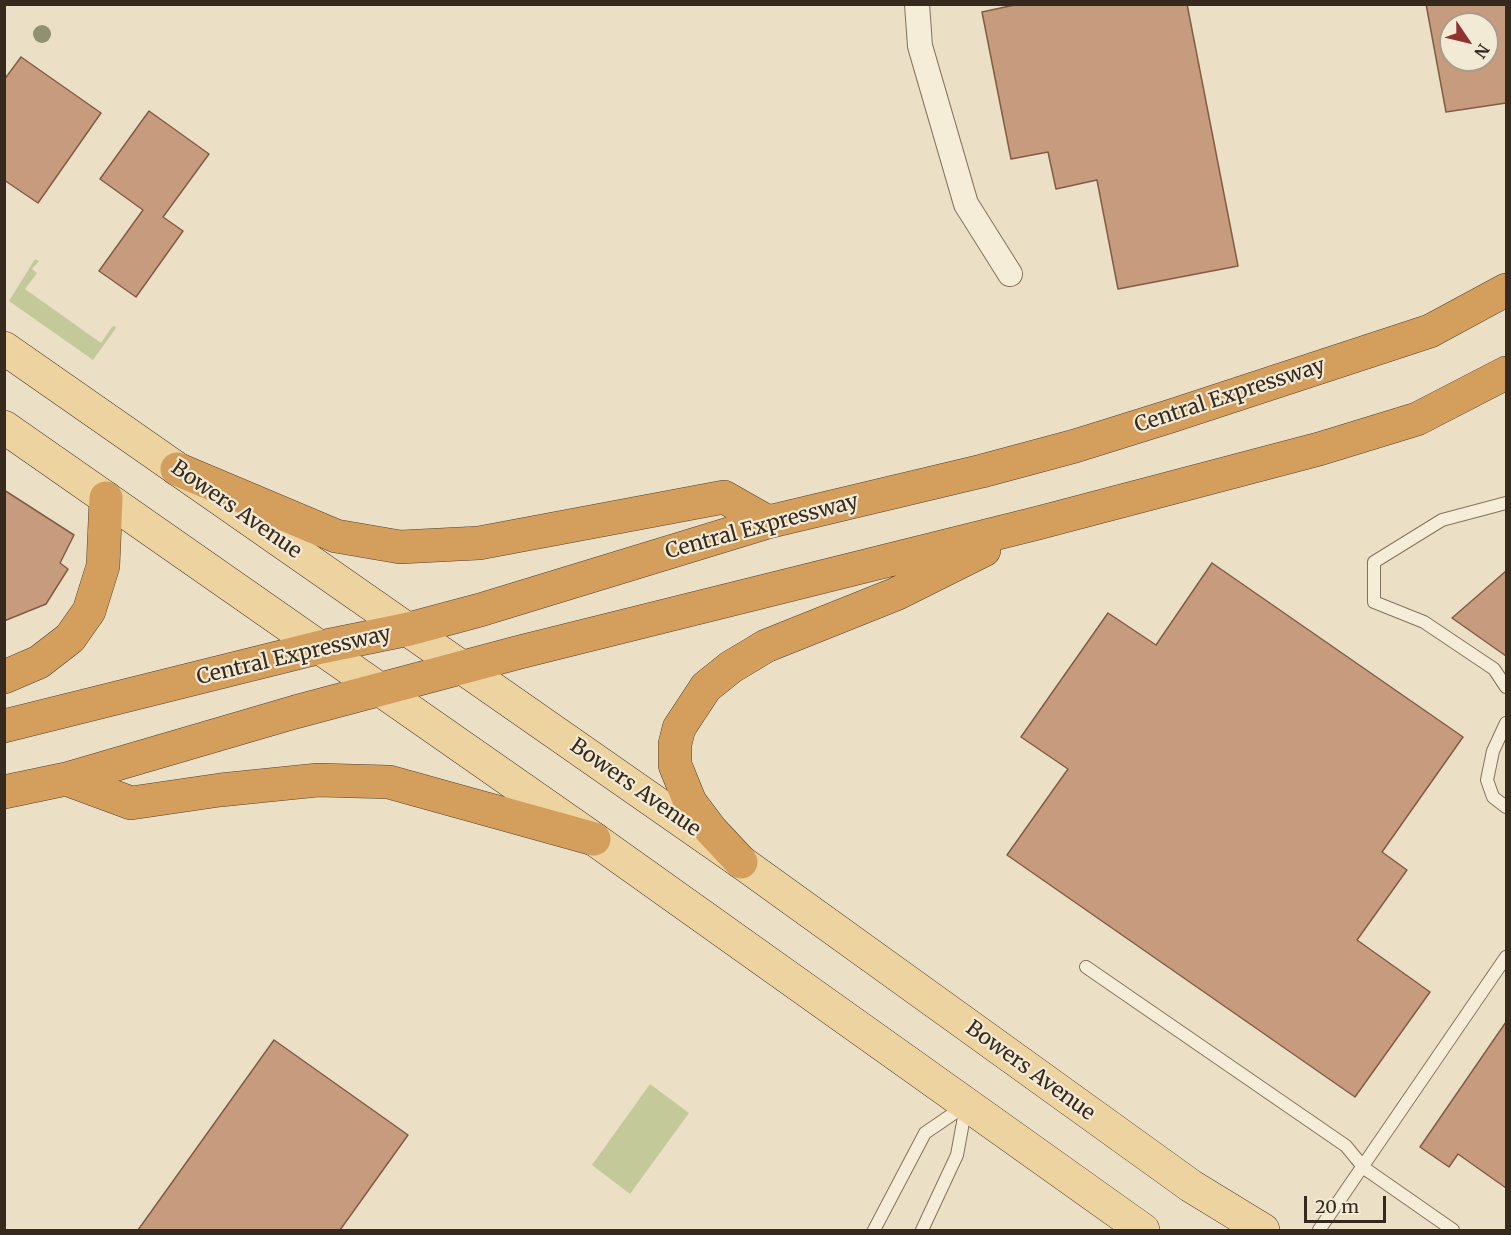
<!DOCTYPE html>
<style>
body{margin:0}
#map{position:relative;width:1511px;height:1235px;overflow:hidden;background:#ebdfc6;font-family:Merriweather,serif}
canvas{display:block}
.frame{position:absolute;inset:0;border:6px solid #362a1f;pointer-events:none}
.north{position:absolute;left:1439px;top:12px;width:60px;height:60px;box-sizing:border-box;background:#f3ead5;border:2px solid #a79d8c;border-radius:50%;rotate:125deg;font-size:16px;font-weight:700;line-height:24px;text-align:center;color:#362a1f}
.north::after{content:'';display:block;margin:auto;width:21px;height:27px;background:#903133;clip-path:polygon(50% 0,100% 100%,50% 72%,0 100%)}
.scale{position:absolute;left:1304px;top:1196px;width:82px;height:27px;box-sizing:border-box;border:3px solid #362a1f;border-top:0;padding-left:8px;font-size:18px;line-height:21px;white-space:nowrap;color:#362a1f;-webkit-text-stroke:4px #f3ead5;paint-order:stroke}
</style>
<div id="map">
<canvas width="1511" height="1235"></canvas>
<div class="frame"></div>
<div class="north">N</div>
<div class="scale">20 m</div>
</div>
<script>
const g = document.querySelector('canvas').getContext('2d');
g.lineJoin = 'round';
function fill(path, color) { g.fillStyle = color; g.fill(path, 'evenodd'); }
const shape = rows => new Path2D(rows.map(r => 'M' + r).join(''));
function strokePath(path, color, width, dash) { g.strokeStyle = color; g.lineWidth = width; g.lineCap = dash ? 'butt' : 'round'; g.setLineDash(dash || []); g.stroke(path); }
function label(font, color, halo, rows, align = 'center') {
  g.font = font + ' Merriweather,serif'; g.lineWidth = 4.5; g.setLineDash([]); g.textBaseline = 'middle'; g.strokeStyle = halo; g.fillStyle = color; for (const [text, x, y, turn = 0] of rows) {
    g.save(); g.translate(x, y); g.rotate((+turn || 0) * Math.PI / 180); g.textAlign = isNaN(turn) ? turn : align; if (halo) g.strokeText(text, 0, 0); g.fillText(text, 0, 0); g.restore();
  }
}
fill(shape([
 [35,259,39,261,32,269,37,273,25,289,101,343,112,327,115,326,116,328,93,360,9,301],
 [650,1084,689,1113,630,1194,592,1165]
]), '#c4c99a');
const building = shape([
 [1019,4,1187,4,1238,266,1118,289,1097,180,1056,189,1048,152,1011,159,982,12,1019,4],
 [1426,4,1506,4,1506,103,1446,112,1426,4],
 [1451,24,1487,24,1487,60,1451,60,1451,24],
 [21,57,101,113,38,203,4,180,4,80,21,57],
 [149,111,209,154,163,217,183,231,136,297,99,271,143,210,100,179,149,111],
 [4,490,74,535,60,563,68,569,46,604,4,621,4,490],
 [1212,563,1463,737,1382,852,1407,870,1357,940,1430,992,1355,1097,1007,855,1068,769,1021,737,1108,613,1156,645,1212,563],
 [1506,571,1506,656,1452,618,1506,571],
 [1506,1022,1506,1188,1458,1154,1449,1167,1420,1147,1506,1022],
 [274,1040,408,1135,340,1230,138,1230,274,1040]
]);
fill(building, '#c79b7e');
strokePath(building, '#835c44', 1.5);
const lane = shape([
 [1506,503,1442,520,1374,562,1374,602,1424,622,1494,669,1506,687],
 [1506,723,1493,751,1487,780,1493,797,1506,807],
 [1086,967,1346,1146,1364,1168,1453,1230],
 [874,1230,925,1133,966,1105],
 [922,1230,957,1155,966,1106],
 [1319,1230,1506,957]
]);
const street = shape([
 [917,4,920,46,966,204,1010,274]
]);
const primary = shape([
 [4,348,741,862,1191,1186,1263,1230],
 [4,427,594,839,1143,1230]
]);
const highway = shape([
 [177,469,336,536,400,547,479,543,724,497,768,522],
 [4,677,39,662,70,638,89,611,103,566,106,498],
 [4,726,321,647,409,629,480,610,768,522,982,471,1075,446,1171,416,1430,331,1506,290],
 [66,779,131,803,220,790,318,780,389,782,594,839],
 [4,792,66,779,295,712,520,652,1038,523,1319,449,1417,419,1506,373],
 [741,862,711,830,690,802,675,765,675,744,679,728,706,687,731,667,766,646,896,594,984,550]
]);
strokePath(lane, '#85725d', 14);
strokePath(street, '#85725d', 26);
strokePath(primary, '#534031', 34);
strokePath(highway, '#534031', 34);
strokePath(lane, '#f6edd8', 12);
strokePath(street, '#f6edd8', 24);
strokePath(primary, '#ecd3a0', 33);
strokePath(highway, '#d49e5c', 33);
g.fillStyle = '#91916f';
for (const [x, y] of [
 [42,34]
]) { g.beginPath(); g.arc(x, y, 9, 0, 2 * Math.PI); g.fill(); }
label('21px', '#362a1f', '#f3ead5', [
 ["Central Expressway",1230,396,-18],
 ["Bowers Avenue",236,510,35],
 ["Central Expressway",762,527,-15],
 ["Central Expressway",294,656,-13],
 ["Bowers Avenue",635,788,35],
 ["Bowers Avenue",1030,1071,36]
]);
</script>
